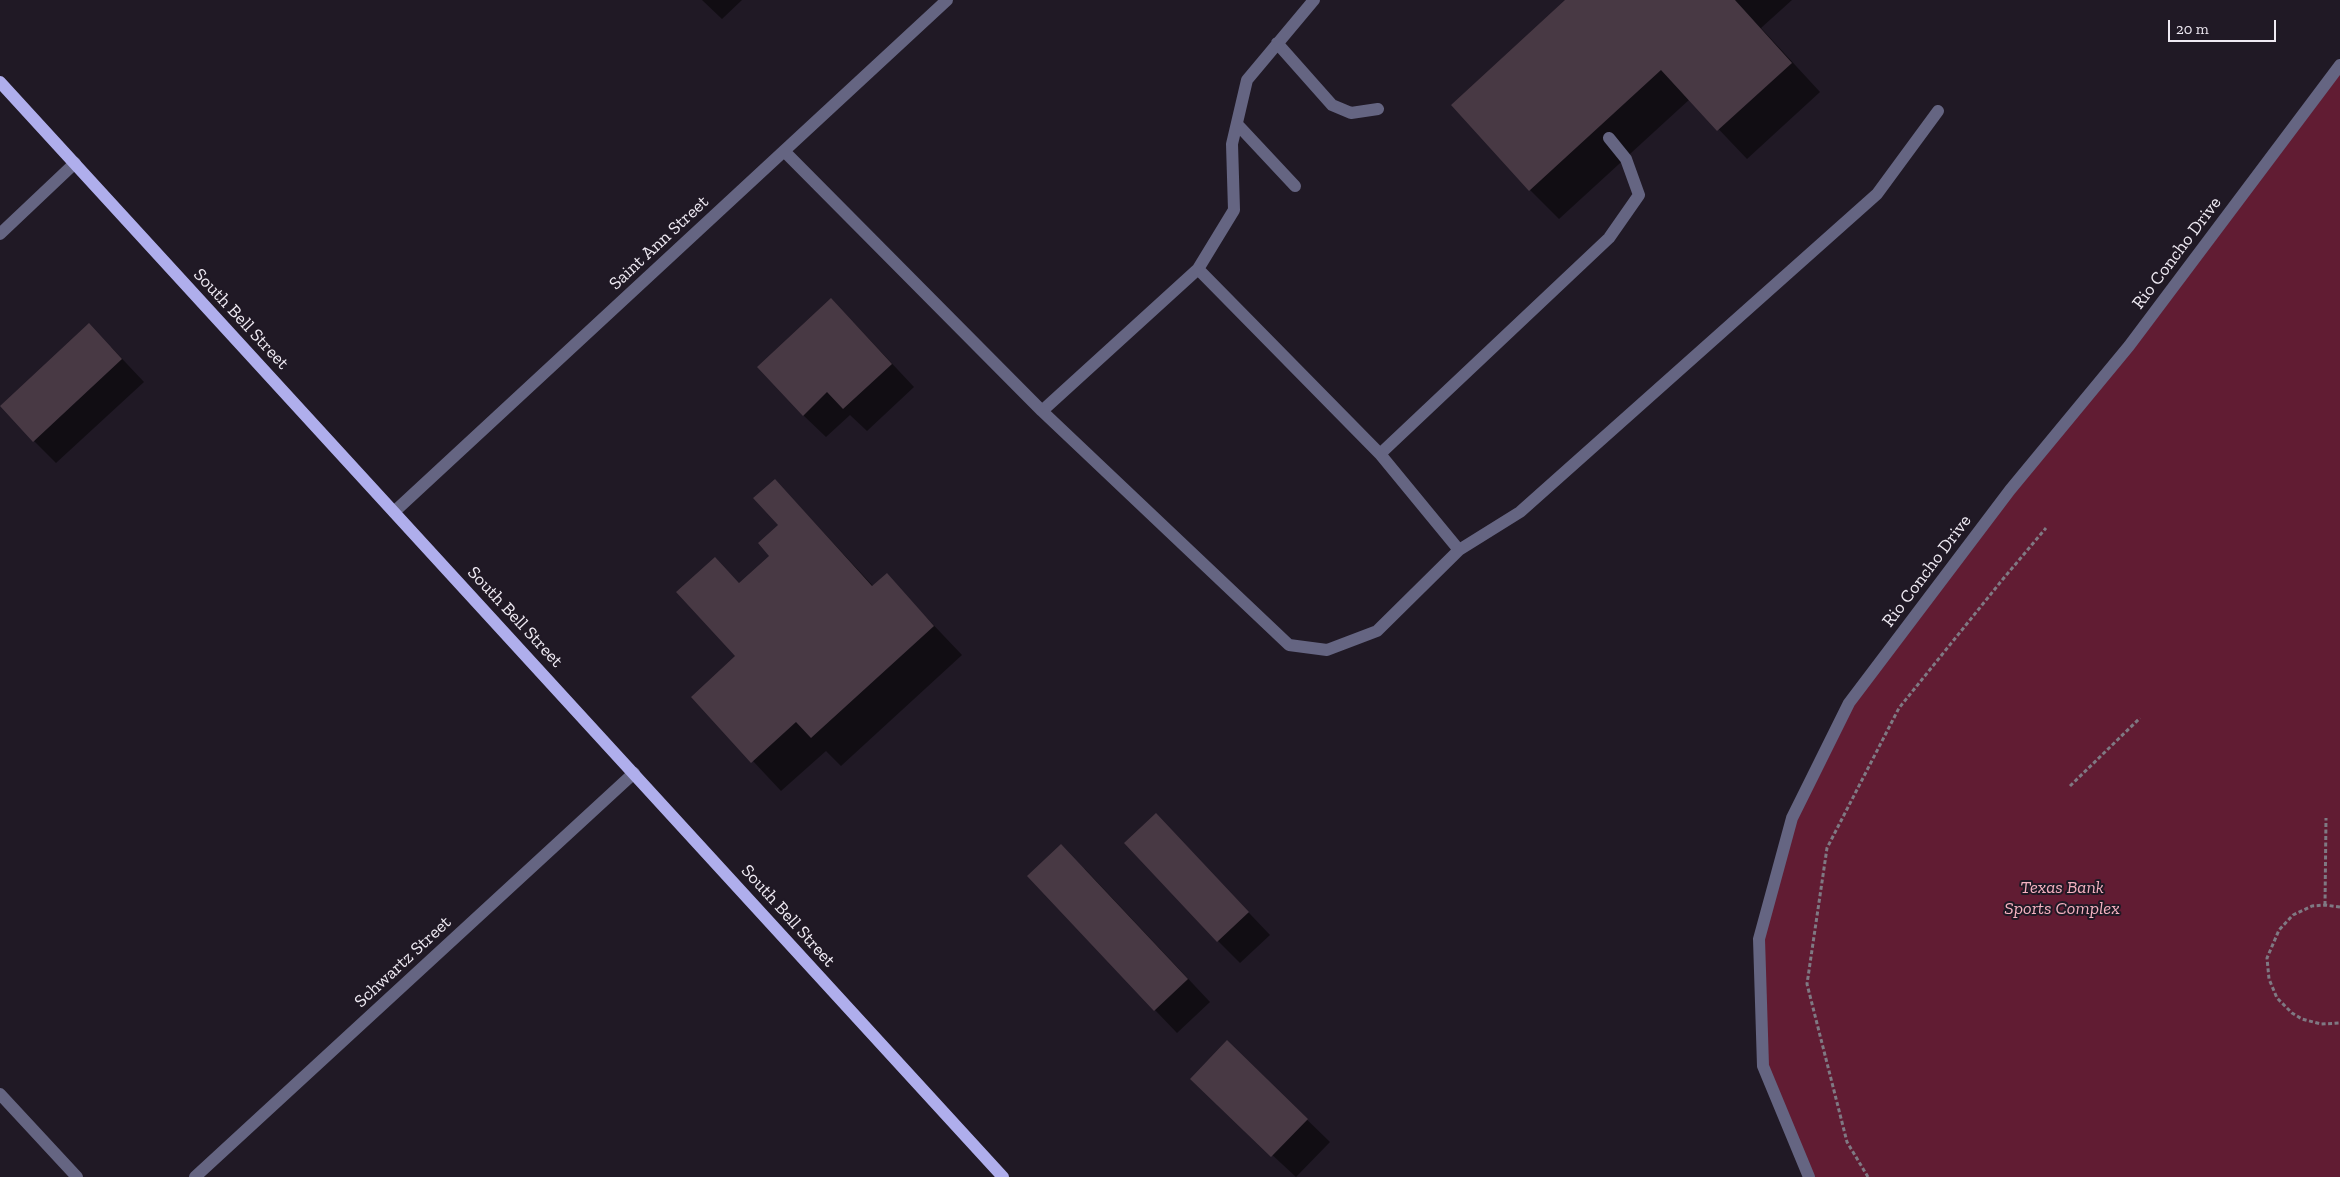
<!DOCTYPE html>
<style>
body{margin:0}
#map{position:relative;width:2340px;height:1177px;overflow:hidden;background:#201925;font-family:"Zilla Slab",serif}
canvas{display:block}
.scale{position:absolute;left:2168px;top:20px;width:108px;height:22px;box-sizing:border-box;border:2px solid #efeaf3;border-top:0;padding-left:6px;font-size:15px;line-height:18px;white-space:nowrap;color:#efeaf3;-webkit-text-stroke:4px #201925;paint-order:stroke}
</style>
<div id="map">
<canvas width="2340" height="1177"></canvas>
<div class="scale">20 m</div>
</div>
<script>
const g = document.querySelector('canvas').getContext('2d');
g.lineJoin = 'round';
function fill(path, color) { g.fillStyle = color; g.fill(path, 'evenodd'); }
const shape = rows => new Path2D(rows.map(r => 'M' + r).join(''));
function strokePath(path, color, width, dash) { g.strokeStyle = color; g.lineWidth = width; g.lineCap = dash ? 'butt' : 'round'; g.setLineDash(dash || []); g.stroke(path); }
function label(font, color, halo, rows, align = 'center') {
  g.font = font + ' "Zilla Slab",serif'; g.lineWidth = 4; g.setLineDash([]); g.textBaseline = 'middle'; g.strokeStyle = halo; g.fillStyle = color; for (const [text, x, y, turn = 0] of rows) {
    g.save(); g.translate(x, y); g.rotate((+turn || 0) * Math.PI / 180); g.textAlign = isNaN(turn) ? turn : align; if (halo) g.strokeText(text, 0, 0); g.fillText(text, 0, 0); g.restore();
  }
}
fill(shape([
 [2340,65,2340,1177,1809,1177,1763,1066,1759,939,1792,818,1849,703]
]), '#611c33');
fill(shape([
 [702,0,742,0,722,19],
 [1567,0,1792,0,1761,28,1820,92,1747,159,1690,99,1559,219,1530,190],
 [853,322,914,387,867,431,850,415,826,437,803,415],
 [111,347,144,382,56,463,34,441],
 [775,480,873,586,886,575,962,655,841,766,826,751,781,791,693,697,737,656,715,559,740,584,771,556,780,525],
 [1156,815,1270,935,1240,963,1218,941],
 [1084,868,1210,1002,1177,1033,1155,1010],
 [1227,1042,1330,1142,1296,1177,1214,1101]
]), '#0007');
fill(shape([
 [1565,0,1735,0,1792,63,1717,131,1661,70,1529,191,1451,105],
 [831,298,892,364,843,409,827,392,803,416,757,367],
 [89,323,122,359,33,442,0,406],
 [775,479,872,586,887,573,934,626,811,738,796,722,751,763,691,697,735,656,676,592,715,557,739,583,769,556,758,543,778,525,753,498],
 [1156,813,1249,912,1217,942,1124,843],
 [1061,844,1188,979,1154,1011,1027,876],
 [1227,1040,1308,1119,1271,1157,1190,1079]
]), '#483944');
strokePath(shape([
 [2070,786,2140,718],
 [2325,905,2326,818],
 [2340,907,2325,905,2312,906,2293,915,2279,930,2267,958,2269,979,2277,998,2292,1013,2302,1019,2321,1024,2340,1023],
 [1868,1177,1847,1142,1807,984,1827,848,1899,708,2003,579,2046,528]
]), '#7f7983', 3, [4, 2.5]);
strokePath(shape([
 [1277,43,1332,105,1351,113,1378,109],
 [1237,124,1295,186],
 [784,151,1042,411,1289,645,1327,650,1377,631,1459,550,1520,512,1877,194,1938,111],
 [0,234,75,163],
 [1198,269,1234,210,1232,144,1247,80,1314,0],
 [1042,411,1198,269,1380,454,1459,550],
 [1380,454,1609,238,1639,195,1626,159,1609,138],
 [394,512,947,0],
 [0,1094,77,1177],
 [195,1177,634,773],
 [1809,1177,1763,1066,1759,939,1792,818,1849,703,2010,490,2129,346,2340,65]
]), '#656582', 12);
strokePath(shape([
 [0,82,1003,1177]
]), '#afaeec', 12);
label('18px', '#efeaf3', '#201925', [
 ["Saint Ann Street",659,243,-43],
 ["Rio Concho Drive",2177,253,-53],
 ["South Bell Street",241,319,47],
 ["Rio Concho Drive",1927,571,-53],
 ["South Bell Street",515,617,47],
 ["South Bell Street",788,916,48],
 ["Schwartz Street",403,962,-43]
]);
label('italic 18px', '#f5b2c1', '#201925', [
 ["Texas Bank",2062,888],
 ["Sports Complex",2062,909]
]);
</script>
